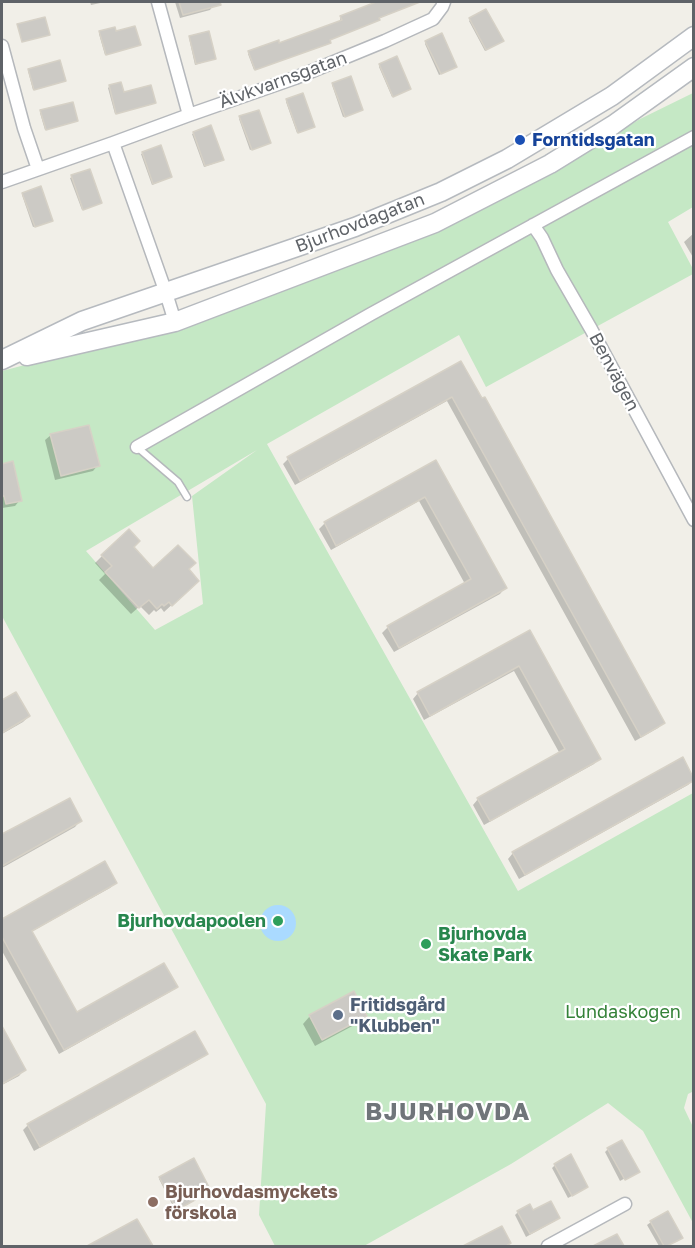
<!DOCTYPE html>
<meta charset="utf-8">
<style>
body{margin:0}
#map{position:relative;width:695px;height:1248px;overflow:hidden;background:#f1efe8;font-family:"Golos Text",sans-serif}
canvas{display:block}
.frame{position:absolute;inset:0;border:3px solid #5f6368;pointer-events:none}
</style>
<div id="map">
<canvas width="695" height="1248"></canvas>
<div class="frame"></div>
</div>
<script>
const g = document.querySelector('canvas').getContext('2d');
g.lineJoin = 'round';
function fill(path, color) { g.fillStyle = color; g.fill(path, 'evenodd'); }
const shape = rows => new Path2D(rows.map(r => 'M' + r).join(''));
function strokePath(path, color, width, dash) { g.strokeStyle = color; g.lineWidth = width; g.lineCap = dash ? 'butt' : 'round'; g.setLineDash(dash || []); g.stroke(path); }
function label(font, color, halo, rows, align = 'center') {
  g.font = font + ' "Golos Text",sans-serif'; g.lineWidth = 4.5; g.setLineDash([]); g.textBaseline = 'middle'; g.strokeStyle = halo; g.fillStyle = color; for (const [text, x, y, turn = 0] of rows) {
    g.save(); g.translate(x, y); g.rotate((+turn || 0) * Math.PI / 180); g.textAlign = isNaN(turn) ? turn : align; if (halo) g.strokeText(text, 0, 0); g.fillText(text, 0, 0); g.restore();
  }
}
fill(shape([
 [693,93,693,207,668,222,693,269,693,274,486,387,459,335,267,444,518,891,693,793,694,1091,688,1094,684,1108,693,1127,693,1223,643,1131,608,1103,511,1164,364,1246,275,1246,259,1215,266,1104,2,616,2,371,176,325,346,264,481,210,540,179,640,119],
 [257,450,192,496,203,604,155,630,86,551]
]), '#c5e8c5');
fill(shape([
 '260 923a18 18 0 1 1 36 0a18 18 0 1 1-36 0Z'
]), '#aadaff');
fill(shape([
 [90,2,105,2,91,5],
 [175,2,212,2,213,6,210,10,180,18],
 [380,2,420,2,377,19,329,40,328,44,254,70,248,54,249,53,279,44,341,22,340,19,341,17],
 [470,20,501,42,485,51,469,21],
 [100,32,115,33,138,46,105,55,99,34],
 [190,37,214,59,195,65,189,38],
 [426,42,454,68,439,75,425,44],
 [380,65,408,90,392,97,379,67],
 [29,70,64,81,33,90,28,71],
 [333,84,360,111,343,117,332,85],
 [109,87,123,94,153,104,115,114,108,88],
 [287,100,312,128,297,133,286,102],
 [41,112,75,122,45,130,40,113],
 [240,118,269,143,250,150,239,119],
 [194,133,221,161,204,167,192,134],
 [143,153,171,177,152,185,141,154],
 [72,177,100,203,82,210,70,178],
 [23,194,50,222,33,227,22,195],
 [694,233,694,259,684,242],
 [461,363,663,723,658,728,635,741,447,401,295,485,283,464,288,459],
 [51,435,98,465,93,471,55,480,45,440],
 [435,462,505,588,500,594,394,652,382,633,388,627,465,584,419,501,331,550,319,529,324,524],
 [12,463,20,500,15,506,2,508,2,465],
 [132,548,153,570,187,570,190,588,164,612,161,608,156,612,154,610,149,615,140,606,131,614,99,580,105,574,95,563,102,556],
 [529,632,599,758,594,764,484,825,473,805,478,799,560,754,514,671,424,720,413,699,418,693],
 [16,694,29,716,23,722,2,734,2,702],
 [682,759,693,780,688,785,519,879,508,859,513,853],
 [69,800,80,821,75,827,2,868,2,836],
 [104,863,115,883,110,888,31,932,76,1014,176,986,170,992,59,1054,2,951,2,921],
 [365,1015,358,1023,315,1046,303,1024,310,1016],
 [2,1030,24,1070,19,1076,2,1085],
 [206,1053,200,1059,34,1151,23,1130,28,1125],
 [608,1149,636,1172,620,1181,605,1152],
 [555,1165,583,1190,568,1198,552,1168],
 [160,1178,208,1192,175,1210,159,1179],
 [518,1212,533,1212,559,1217,555,1221,526,1237,515,1215],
 [137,1221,151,1246,99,1246,97,1243],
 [651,1222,678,1241,667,1246,659,1246,647,1225]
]), '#0003');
const building = shape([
 [179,2,220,2,221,5,183,15,179,2],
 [376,2,420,2,379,18,380,20,330,40,331,43,255,70,248,51,279,40,279,43,342,20,340,16,376,2],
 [486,9,504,41,486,50,469,18,486,9],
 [45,17,50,35,22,42,17,24,45,17],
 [135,26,141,45,106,55,99,31,115,27,116,31,135,26],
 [209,31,216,59,196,64,189,36,209,31],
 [442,33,457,67,441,74,425,41,442,33],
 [397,56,411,89,393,97,379,64,397,56],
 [60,60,66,81,34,90,28,69,60,60],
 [351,76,363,110,345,117,332,83,351,76],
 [121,82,124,92,151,85,156,103,116,114,109,85,121,82],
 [303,93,315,127,298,133,286,99,303,93],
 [73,102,78,121,46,130,40,110,73,102],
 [259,110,271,143,252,150,239,116,259,110],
 [211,125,224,160,205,166,193,132,211,125],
 [161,145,172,177,153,184,142,152,161,145],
 [90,169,102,203,83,210,71,175,90,169],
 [41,186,53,221,35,227,22,193,41,186],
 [461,361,482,398,485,397,665,723,641,737,452,397,300,481,287,457,461,361],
 [89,425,100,466,61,476,50,434,89,425],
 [436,460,507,588,399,648,387,626,471,579,425,497,336,546,324,522,436,460],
 [13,461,22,501,6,504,4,496,2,496,2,464,13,461],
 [129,529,140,541,134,547,153,568,178,545,196,563,189,569,199,581,172,606,169,602,164,606,162,604,157,609,149,600,139,608,105,572,112,566,101,555,129,529],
 [530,630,601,759,490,821,477,798,565,749,519,666,430,716,417,692,530,630],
 [16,692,30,716,2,733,2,700,16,692],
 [683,757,693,777,693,781,525,875,512,852,683,757],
 [70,798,82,821,2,866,2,834,70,798],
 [105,861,117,883,32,931,77,1012,164,963,178,987,64,1050,2,937,2,919,105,861],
 [354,991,367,1016,322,1040,309,1015,354,991],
 [2,1026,26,1070,2,1084,2,1026],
 [195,1031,208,1054,40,1147,27,1124,195,1031],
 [622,1140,640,1172,625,1180,607,1148,622,1140],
 [571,1154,588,1187,572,1196,554,1164,571,1154],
 [194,1158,211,1191,177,1210,159,1177,194,1158],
 [551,1201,560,1218,530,1234,517,1211,530,1204,533,1210,551,1201],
 [668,1211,683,1238,667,1246,664,1246,650,1221,668,1211],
 [137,1219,153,1246,87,1246,137,1219],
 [502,1226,511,1243,506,1246,463,1246,502,1226],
 [617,1234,624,1246,593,1246,617,1234]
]);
fill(building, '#cccac5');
strokePath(building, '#d6d1c6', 1.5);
const service = shape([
 [137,447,178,482,187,497]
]);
const minor = shape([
 [158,2,189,115],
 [2,46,24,128,38,169],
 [113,143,166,293,175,322],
 [2,182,113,143,189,115,295,78,385,41,433,19,442,7,444,2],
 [533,225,542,238,557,270,591,329,694,520],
 [137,447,371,314,694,137],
 [548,1246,625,1204]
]);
const secondary = shape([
 [27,356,175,322,435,223,550,164,613,125,694,67],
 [2,360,82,321,355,227,441,192,507,159,612,96,694,36]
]);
strokePath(service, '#b5b8bc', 9);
strokePath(minor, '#b5b8bc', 15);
strokePath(secondary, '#b6babf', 21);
strokePath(service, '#fff', 6);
strokePath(minor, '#fff', 12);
strokePath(secondary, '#fff', 18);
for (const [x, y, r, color] of [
 [520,140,6,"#1a4fb4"],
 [278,921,6,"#2e9e5b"],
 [426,944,6,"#2e9e5b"],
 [338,1015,6,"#5c6f8a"],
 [153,1202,6,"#8d6e63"]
]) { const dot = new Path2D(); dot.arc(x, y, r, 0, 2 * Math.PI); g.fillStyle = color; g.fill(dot); strokePath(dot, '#fff', 2); }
label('18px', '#5f6368', '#fff', [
 ["Älvkvarnsgatan",283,80,-20],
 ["Bjurhovdagatan",360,223,-21],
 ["Benvägen",614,372,62]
]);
label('bold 18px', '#164399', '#fff', [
 ["Forntidsgatan",532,140]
], 'left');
label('bold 18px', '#27864d', '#fff', [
 ["Bjurhovdapoolen",266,921],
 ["Bjurhovda",438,934,"left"],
 ["Skate Park",438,955,"left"]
], 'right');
label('bold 18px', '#4e5e75', '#fff', [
 ["Fritidsgård",350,1005],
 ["\"Klubben\"",350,1026]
], 'left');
label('18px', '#348238', '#fff', [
 ["Lundaskogen",623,1012]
]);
label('bold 18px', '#785e54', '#fff', [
 ["Bjurhovdasmyckets",165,1192],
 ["förskola",165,1213]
], 'left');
g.letterSpacing = '1.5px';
label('bold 24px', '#70757a', '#fff', [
 ["BJURHOVDA",448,1112]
]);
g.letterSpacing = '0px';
</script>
